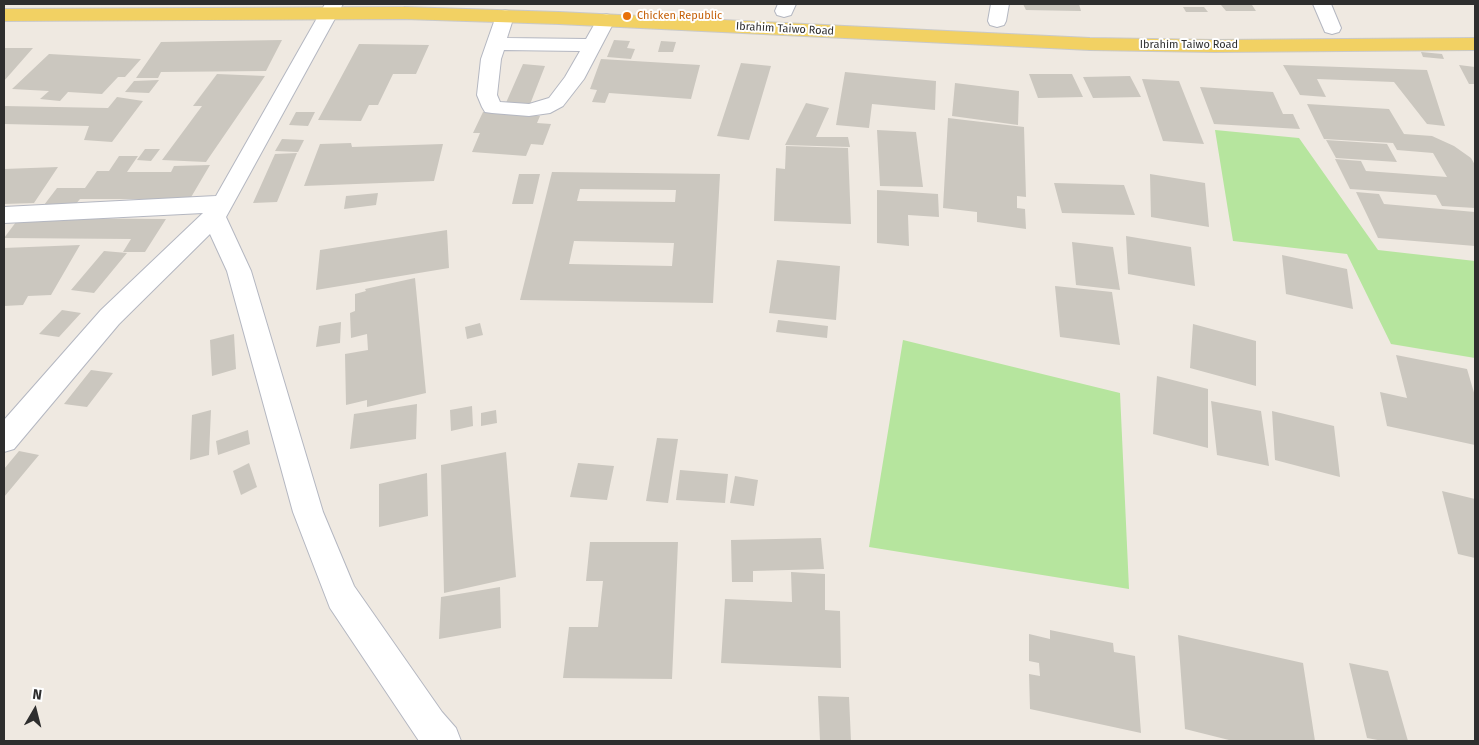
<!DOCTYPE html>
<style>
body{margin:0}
#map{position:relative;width:1479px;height:745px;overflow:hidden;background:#efe9e1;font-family:"Fira Sans",sans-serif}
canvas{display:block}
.frame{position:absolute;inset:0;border:5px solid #2e2e2e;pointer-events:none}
.north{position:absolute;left:10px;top:685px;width:50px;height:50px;-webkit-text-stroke:4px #fff;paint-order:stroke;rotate:8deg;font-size:14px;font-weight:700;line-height:20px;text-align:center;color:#2e2e2e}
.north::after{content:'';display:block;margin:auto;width:18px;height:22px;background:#2e2e2e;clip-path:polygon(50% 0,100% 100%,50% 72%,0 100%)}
</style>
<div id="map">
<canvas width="1479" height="745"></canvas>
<div class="frame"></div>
<div class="north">N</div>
</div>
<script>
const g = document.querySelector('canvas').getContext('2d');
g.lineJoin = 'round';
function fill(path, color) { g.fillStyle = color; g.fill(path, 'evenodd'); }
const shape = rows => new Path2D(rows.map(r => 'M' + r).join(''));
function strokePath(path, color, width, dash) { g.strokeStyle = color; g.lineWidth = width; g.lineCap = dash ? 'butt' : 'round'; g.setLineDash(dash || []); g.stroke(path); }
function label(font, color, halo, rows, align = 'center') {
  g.font = font + ' "Fira Sans",sans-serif'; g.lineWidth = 4; g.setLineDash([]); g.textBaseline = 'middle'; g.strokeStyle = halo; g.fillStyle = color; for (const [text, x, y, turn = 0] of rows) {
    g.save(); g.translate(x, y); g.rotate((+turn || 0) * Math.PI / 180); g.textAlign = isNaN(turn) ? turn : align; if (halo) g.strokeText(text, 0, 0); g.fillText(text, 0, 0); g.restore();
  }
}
fill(shape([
 [1215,130,1299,138,1378,250,1475,261,1475,358,1391,344,1347,254,1233,241],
 [903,340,1120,393,1129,589,869,547]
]), '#b6e59e');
fill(shape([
 [1023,4,1079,4,1081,11,1026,10],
 [1221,5,1252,5,1256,11,1226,11],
 [1183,7,1204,7,1208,12,1186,12],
 [282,40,266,71,161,72,158,78,136,78,161,42],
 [614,40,630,41,627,48,635,49,631,59,607,57],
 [661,41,676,42,673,52,658,52],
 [359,44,429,45,416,74,393,74,378,105,369,105,361,121,318,120],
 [5,48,33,48,4,81,4,50],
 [1421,52,1442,54,1444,59,1423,57],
 [49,54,141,59,125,77,118,77,102,94,68,92,60,101,40,99,49,91,12,89],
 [601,59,700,65,691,99,609,93,605,103,592,102,597,90,590,89],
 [741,63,771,66,749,140,717,136],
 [523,64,545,66,529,107,505,105],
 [1283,65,1427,70,1445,126,1427,124,1394,82,1317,79,1326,97,1300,95],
 [1459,65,1475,67,1475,84,1469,84],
 [845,72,936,81,935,110,872,104,869,128,836,125],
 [217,74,265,76,206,162,162,160,202,106,193,106],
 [1029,74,1072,74,1083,97,1038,98],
 [1130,76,1141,97,1093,98,1083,77],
 [1142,79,1179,81,1204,144,1163,141],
 [159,80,149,93,125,92,134,81],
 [955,83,1019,91,1018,125,952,116],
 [1200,87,1273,92,1283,114,1293,114,1300,129,1214,124],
 [117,97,143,101,112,142,84,140,89,126,4,124,4,106,108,108],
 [806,103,829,108,816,137,848,137,850,147,785,145],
 [1307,104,1389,109,1404,134,1432,136,1454,146,1471,158,1475,165,1475,208,1442,206,1436,195,1350,189,1335,159,1361,161,1366,171,1447,177,1433,153,1397,150,1393,143,1324,139],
 [296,112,315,112,308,126,289,125],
 [483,112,540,116,537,123,551,124,543,145,531,144,526,156,472,152,480,133,473,133],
 [948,118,1024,127,1026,197,1017,196,1017,208,1025,209,1026,229,977,222,977,212,943,208],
 [877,130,916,132,923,187,880,186],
 [282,139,304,140,298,152,275,151],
 [1326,140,1387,144,1397,162,1336,158],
 [351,143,352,147,443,144,434,181,304,186,320,144],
 [786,146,848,148,851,224,774,221,776,168,785,169],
 [145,149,160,149,151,161,137,160],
 [297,153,277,202,253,203,275,154],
 [119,156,138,156,127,172,171,172,174,166,210,165,190,199,80,199,75,205,44,205,57,188,85,188,97,171,109,171],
 [58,167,34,203,4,204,4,169],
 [552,172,720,174,713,303,520,300],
 [580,189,676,190,675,202,577,201],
 [574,241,674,243,672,266,569,264],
 [519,174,540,174,533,204,512,204],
 [1150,174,1205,183,1209,227,1151,217],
 [1054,183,1124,185,1135,215,1062,213],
 [877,190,938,194,939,217,908,215,909,246,877,243],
 [1356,192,1379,194,1384,204,1475,212,1475,246,1378,238],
 [378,193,376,205,344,209,346,196],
 [19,218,166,219,145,252,123,252,131,239,4,238],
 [447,230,449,268,316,290,320,250],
 [1126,236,1191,247,1195,286,1128,274],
 [1072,242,1113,247,1120,290,1076,285],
 [80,245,51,295,28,296,23,305,4,306,4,248],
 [104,251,127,253,94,293,71,290],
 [1282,255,1347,269,1353,309,1286,294],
 [777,260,840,266,836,320,769,313],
 [415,278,426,393,367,407,367,400,346,405,345,354,368,350,367,334,351,338,350,313,355,311,355,294,366,291,365,289],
 [1055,286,1112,292,1120,345,1060,337],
 [62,310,81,313,59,337,39,334],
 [778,320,828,326,827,338,776,332],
 [341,322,340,343,316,347,319,326],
 [480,323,483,335,467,339,465,327],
 [1193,324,1256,341,1256,386,1190,368],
 [234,334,236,369,212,376,210,340],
 [1396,355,1467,369,1475,396,1475,445,1387,426,1380,392,1407,398],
 [91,370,113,373,87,407,64,404],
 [1157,376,1208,389,1208,448,1153,434],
 [1211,401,1261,411,1269,466,1217,455],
 [417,404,416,439,350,449,354,414],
 [472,406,473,426,451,431,450,410],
 [211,410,209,455,190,460,192,415],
 [496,410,497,423,481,426,481,413],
 [1272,411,1334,426,1340,477,1275,460],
 [248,430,250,444,218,455,216,441],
 [657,438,678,439,668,503,646,501],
 [19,451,39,455,4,497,4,469],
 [506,452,516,577,444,593,441,465],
 [249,463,257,487,241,495,233,471],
 [578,463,614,466,607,500,570,497],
 [680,470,728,474,725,503,676,500],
 [427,473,428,516,379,527,379,484],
 [735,476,758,480,754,506,730,503],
 [1442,491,1475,499,1475,558,1458,554],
 [821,538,824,569,753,571,753,582,732,582,731,540],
 [590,542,678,542,672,679,563,678,569,627,598,627,603,581,586,581],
 [791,572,825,574,825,610,840,611,841,668,721,663,725,599,792,602],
 [500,587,501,628,439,639,441,597],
 [1050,630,1113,643,1114,652,1135,656,1141,733,1030,709,1029,674,1040,676,1039,663,1029,661,1029,634,1050,639],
 [1178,635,1303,663,1315,741,1233,741,1185,729],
 [1349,663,1388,671,1408,741,1383,741,1367,738],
 [818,696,849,697,851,741,820,741]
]), '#cbc7bf');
const minor = shape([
 [325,4,343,4,226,217,251,271,323,512,354,586,442,712,456,728,461,741,419,741,330,608,293,512,227,271,210,234,119,324,14,449,4,452,4,420,101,310,203,213,4,223,4,207,216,196,325,4],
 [778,4,796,4,791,15,784,17,777,15,775,11,778,4],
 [991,4,1009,4,1006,21,1004,25,997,27,990,25,988,21,991,4],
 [1313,4,1331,4,1341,28,1339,32,1332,34,1325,32,1313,4],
 [505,10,512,12,514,16,507,38,586,39,599,16,606,14,613,16,615,20,584,79,563,106,550,113,529,116,492,113,485,112,482,107,477,95,481,59,496,16,498,12,505,10],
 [504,50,580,51,565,77,549,98,529,104,500,102,497,95,501,59,504,50]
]);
const major = shape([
 [404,7,559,12,1090,38,1214,40,1475,38,1475,50,1214,52,1090,50,559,24,404,19,4,21,4,9,404,7]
]);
strokePath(minor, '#b4b7c1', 2);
strokePath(major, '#c9c9c9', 2);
fill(minor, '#fff');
fill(major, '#f2d163');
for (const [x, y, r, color] of [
 [627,16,5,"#e8710a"]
]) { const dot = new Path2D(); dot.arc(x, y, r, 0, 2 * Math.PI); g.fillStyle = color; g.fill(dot); strokePath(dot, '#fff', 2); }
label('11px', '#c56008', '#fff', [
 ["Chicken Republic",637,16]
], 'left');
label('11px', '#2e2e2e', '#fff', [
 ["Ibrahim Taiwo Road",785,29,3],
 ["Ibrahim Taiwo Road",1189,45]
]);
</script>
